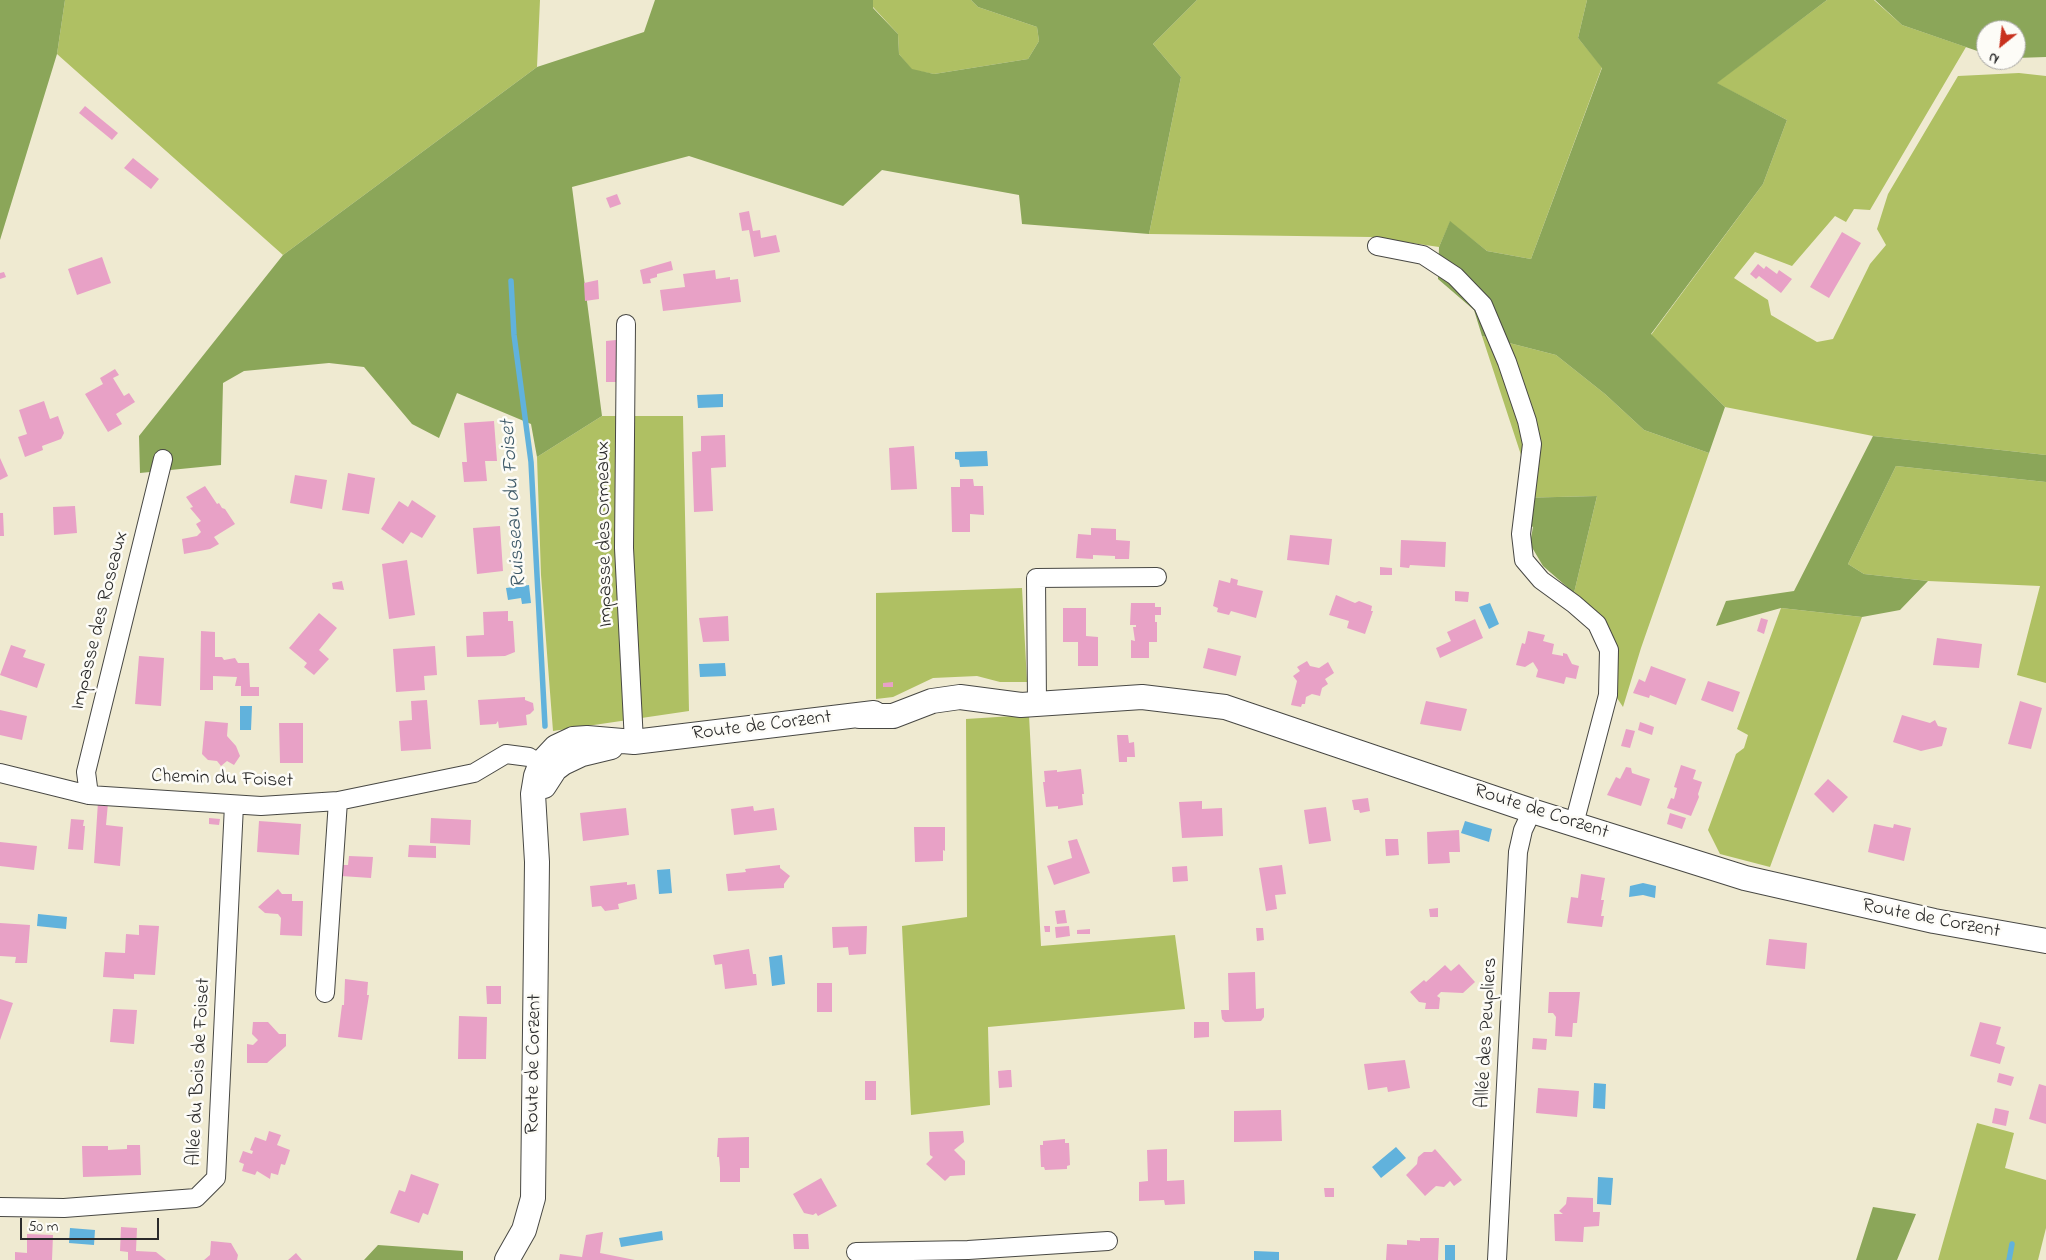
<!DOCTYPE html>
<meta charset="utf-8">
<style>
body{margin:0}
#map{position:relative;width:2046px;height:1260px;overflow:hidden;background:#efead1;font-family:"Indie Flower",sans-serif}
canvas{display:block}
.north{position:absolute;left:1976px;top:20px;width:50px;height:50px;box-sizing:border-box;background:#fdfcf7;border:1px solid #a9a8a5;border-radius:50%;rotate:209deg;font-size:14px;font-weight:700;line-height:20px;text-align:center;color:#2b2b2b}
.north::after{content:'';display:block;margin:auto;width:18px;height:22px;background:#c8321e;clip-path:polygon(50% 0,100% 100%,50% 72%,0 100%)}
.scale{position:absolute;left:20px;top:1218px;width:139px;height:22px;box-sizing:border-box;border:2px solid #2b2b2b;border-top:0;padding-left:6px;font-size:15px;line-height:18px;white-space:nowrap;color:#2b2b2b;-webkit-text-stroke:4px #fdfcf7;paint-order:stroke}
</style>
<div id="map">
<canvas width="2046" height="1260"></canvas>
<div class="north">N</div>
<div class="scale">50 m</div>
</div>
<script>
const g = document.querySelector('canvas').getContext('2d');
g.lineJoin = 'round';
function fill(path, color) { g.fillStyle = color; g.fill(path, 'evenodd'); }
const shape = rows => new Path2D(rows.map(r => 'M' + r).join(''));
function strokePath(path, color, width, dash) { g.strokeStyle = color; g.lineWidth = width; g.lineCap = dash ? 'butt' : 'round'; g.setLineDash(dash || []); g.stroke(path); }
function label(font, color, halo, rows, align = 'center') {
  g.font = font + ' "Indie Flower",sans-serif'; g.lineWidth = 5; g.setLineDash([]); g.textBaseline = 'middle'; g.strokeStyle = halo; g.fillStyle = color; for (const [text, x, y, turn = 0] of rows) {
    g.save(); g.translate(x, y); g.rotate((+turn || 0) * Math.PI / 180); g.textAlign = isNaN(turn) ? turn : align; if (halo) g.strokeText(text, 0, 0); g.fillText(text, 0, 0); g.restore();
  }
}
fill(shape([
 [65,0,540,0,537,67,283,255,57,54],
 [873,0,971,0,978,7,1037,27,1039,41,1028,59,934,74,912,70,899,54,898,34,873,7],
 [1197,0,1587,0,1578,38,1602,67,1531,259,1487,251,1450,222,1439,247,1371,237,1149,234,1181,77,1153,44],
 [1827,0,1874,0,1902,25,1966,47,1870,210,1854,209,1846,222,1835,216,1792,266,1755,252,1734,278,1768,300,1771,315,1817,342,1833,339,1870,264,1886,245,1877,229,1888,194,1958,76,2019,73,2046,76,2046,455,1873,436,1725,407,1651,335,1763,184,1787,120,1716,83],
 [1482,336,1556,355,1605,394,1644,430,1709,453,1641,648,1623,707,1613,692,1595,611,1574,593,1597,496,1517,498,1521,455],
 [602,416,683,416,689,711,553,731,541,575,537,457],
 [1896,466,2046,482,2046,683,2017,675,2040,586,1928,581,1864,574,1848,564],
 [1022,588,1027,682,1000,682,977,676,933,678,893,697,876,699,876,593],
 [1781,608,1862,617,1770,867,1720,854,1708,830,1736,754,1744,748,1748,735,1737,729],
 [1029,715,1041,946,1175,935,1185,1009,988,1027,990,1105,911,1115,902,926,967,917,966,719],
 [1977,1123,2014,1133,2005,1168,2046,1180,2046,1228,2038,1260,1938,1260]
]), '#afc063');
fill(shape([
 [0,0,65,0,57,54,0,240],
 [655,0,873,0,873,8,898,34,899,54,912,69,934,74,1028,59,1039,41,1037,27,978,7,971,0,1197,0,1153,44,1181,77,1149,234,1022,224,1019,195,882,170,843,206,689,156,572,187,602,416,537,457,531,424,457,393,439,438,412,424,364,367,329,363,244,371,223,383,221,465,140,473,139,436,283,255,537,67,644,32],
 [1587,0,1827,0,1717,83,1787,120,1763,184,1651,334,1725,407,1709,453,1644,430,1605,394,1556,355,1482,336,1474,310,1438,279,1439,247,1450,221,1487,251,1531,259,1602,68,1578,38],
 [1875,0,2046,0,2046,57,2016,58,2016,30,1986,30,1986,54,1902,25],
 [1873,436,2046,455,2046,482,1896,466,1848,564,1864,574,1928,581,1900,610,1862,617,1781,608,1716,626,1726,601,1794,591],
 [1597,496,1574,593,1543,566,1530,544,1533,527,1516,517,1517,498],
 [1873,1207,1916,1214,1897,1260,1856,1260],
 [378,1245,463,1251,463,1260,364,1260]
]), '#8ba659');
fill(shape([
 [723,394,723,407,698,408,697,395],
 [987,451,988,466,960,467,959,460,955,459,955,452],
 [529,585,531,603,522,604,521,598,508,600,506,588],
 [1490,603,1499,624,1489,629,1479,607],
 [725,663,726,676,700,677,699,664],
 [240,706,252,706,251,730,240,730],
 [1465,821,1492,829,1489,842,1461,833],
 [670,869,672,893,659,894,657,870],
 [1643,883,1656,886,1655,898,1643,895,1629,897,1630,886],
 [38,914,67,917,66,929,37,926],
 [782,955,785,984,772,986,769,957],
 [1594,1083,1606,1084,1605,1109,1593,1108],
 [1396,1147,1406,1158,1381,1178,1372,1167],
 [1598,1177,1613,1178,1611,1205,1597,1204],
 [70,1228,95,1230,94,1245,69,1243],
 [662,1231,663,1240,621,1247,619,1238],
 [1445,1245,1455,1245,1455,1260,1445,1260],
 [1254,1251,1279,1252,1279,1260,1254,1260]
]), '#61b2dc');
strokePath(shape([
 [511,281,514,335,531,462,545,726],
 [2009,1260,2012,1244]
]), '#61b2dc', 5.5);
fill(shape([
 [85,106,118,133,112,140,79,113],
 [133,158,159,179,151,189,124,168],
 [617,194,621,204,610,208,606,198],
 [749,211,753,231,760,230,761,238,776,235,780,252,754,257,749,230,742,231,739,213],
 [1842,232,1861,243,1829,298,1810,287],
 [102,257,111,283,77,295,68,269],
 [671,261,673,270,657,274,657,277,650,279,651,283,643,284,640,270],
 [1758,264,1764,269,1766,266,1777,274,1779,270,1792,279,1781,293,1759,276,1756,279,1750,274],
 [715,270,716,279,730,277,730,280,738,279,741,302,663,311,660,290,685,287,683,274],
 [4,272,6,277,0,279,0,273],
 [598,280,599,299,585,301,584,283],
 [616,340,616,382,606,382,606,341],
 [115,369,119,375,113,378,124,396,129,393,135,402,116,414,122,424,108,432,85,394,103,384,100,378],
 [44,401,50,419,58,416,64,433,61,439,42,446,43,450,25,457,18,437,27,434,19,410],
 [494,421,497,461,485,461,487,481,464,482,462,462,467,462,464,423],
 [725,435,726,467,711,468,713,511,694,512,692,452,701,451,701,436],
 [914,446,917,489,891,490,889,448],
 [0,458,8,476,0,480],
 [348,473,375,478,369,514,342,510],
 [295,475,327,480,322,509,290,503],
 [960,479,973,479,974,486,983,486,984,515,970,514,970,532,952,532,951,487,960,487],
 [205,486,217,504,219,503,222,508,225,509,235,524,214,537,219,544,210,549,184,554,182,539,197,536,201,532,196,524,201,521,190,508,193,507,186,497],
 [412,500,436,516,422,538,411,532,403,544,381,529,399,501,408,507],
 [75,506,77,533,54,535,53,507],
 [0,513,3,513,4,536,0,536],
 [500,526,503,571,477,574,473,528],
 [1091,528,1116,529,1116,540,1130,541,1129,559,1115,559,1115,556,1093,555,1093,559,1076,558,1078,534,1091,535],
 [1290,535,1332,539,1329,565,1287,560],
 [1401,540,1446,542,1445,567,1410,565,1409,568,1400,567],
 [407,560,415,615,389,619,382,564],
 [1380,567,1392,568,1392,575,1380,575],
 [1231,578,1238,580,1237,585,1263,591,1256,618,1231,611,1229,615,1217,612,1218,608,1213,606,1219,580,1230,583],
 [342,581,344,590,333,589,332,583],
 [1455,591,1469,592,1468,602,1455,601],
 [1336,595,1355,603,1359,601,1372,606,1371,611,1373,611,1365,634,1347,628,1349,621,1329,615],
 [1131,603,1155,603,1155,607,1161,607,1161,615,1155,615,1155,622,1157,622,1157,642,1149,642,1149,658,1131,658,1131,640,1135,641,1133,627,1136,627,1136,625,1130,625],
 [1063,608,1086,608,1086,636,1098,637,1098,666,1078,666,1078,642,1063,642],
 [508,611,508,621,513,621,515,652,505,656,467,657,466,636,484,635,483,612],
 [319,613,337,628,319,650,329,659,314,675,304,667,307,663,289,648],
 [728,616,729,641,703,642,699,618],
 [1761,618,1768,620,1764,634,1757,631],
 [1475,619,1483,638,1440,658,1436,648,1451,641,1447,632],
 [201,631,215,632,215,657,222,657,224,660,235,658,238,663,249,663,250,687,259,687,259,696,241,696,241,686,235,686,237,677,213,676,213,690,200,690],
 [1528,631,1545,635,1543,641,1554,644,1552,654,1563,656,1563,653,1567,654,1572,664,1579,666,1576,679,1566,677,1564,684,1536,677,1538,670,1533,662,1525,667,1516,665,1522,643,1525,644],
 [1937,638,1982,644,1979,668,1933,665],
 [11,645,26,650,23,657,45,664,37,688,0,675],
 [435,646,437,675,424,676,425,690,396,692,393,649],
 [1208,648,1241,656,1236,676,1203,668],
 [139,656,164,658,161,706,135,704],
 [1307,661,1310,666,1319,668,1328,662,1334,673,1325,679,1328,684,1322,688,1320,696,1312,694,1306,697,1305,704,1302,704,1301,707,1291,705,1297,681,1293,676,1300,671,1297,667],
 [1651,666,1686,679,1676,705,1650,695,1649,698,1633,693,1639,679,1645,682],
 [1708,681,1740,692,1733,712,1701,700],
 [893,682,893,687,883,687,883,683],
 [525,697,525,700,533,703,534,710,530,714,526,715,527,725,499,728,498,721,496,724,480,725,478,700],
 [427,700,431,749,401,751,399,721,412,720,411,701],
 [1426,701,1467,709,1461,731,1420,724],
 [2020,701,2042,708,2031,749,2008,744],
 [0,710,27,716,22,740,0,735],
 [1902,715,1930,723,1935,720,1938,726,1947,728,1942,746,1921,751,1893,742],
 [205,721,228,723,227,736,236,746,240,756,234,765,227,761,221,766,217,761,208,760,202,754],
 [1640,722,1654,727,1652,735,1638,730],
 [279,723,303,723,303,763,280,763],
 [1626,729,1635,731,1630,748,1621,746],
 [1117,735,1128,735,1129,743,1134,742,1135,757,1127,757,1127,762,1119,762],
 [1681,765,1696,770,1693,779,1702,782,1698,794,1699,797,1691,816,1667,808,1671,798,1674,799,1677,788,1674,787],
 [1626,767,1631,768,1632,773,1650,779,1641,806,1607,795,1616,777,1620,779],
 [1081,769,1084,794,1082,794,1083,805,1058,809,1058,806,1046,807,1043,782,1045,782,1044,771,1057,770,1057,772],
 [1828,779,1848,797,1833,813,1814,794],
 [1368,798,1370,811,1360,813,1359,810,1354,810,1352,800],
 [1202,801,1202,809,1222,808,1223,836,1182,838,1179,802],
 [98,802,108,803,106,825,123,827,120,866,94,863],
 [753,806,754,811,774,808,777,830,734,835,731,809],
 [1326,807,1331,841,1309,844,1304,810],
 [626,808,629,835,583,841,580,813],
 [1670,813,1686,818,1682,829,1667,824],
 [209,818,220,819,219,825,209,824],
 [431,818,471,820,470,845,430,843],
 [71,819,84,820,83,826,85,826,83,850,68,849],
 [259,821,301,824,299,855,257,852],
 [1874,824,1893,828,1894,824,1911,828,1904,861,1868,852],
 [914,827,945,827,945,851,943,850,943,861,915,862],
 [1459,830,1460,852,1449,852,1450,863,1428,864,1427,832],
 [1077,839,1090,873,1054,885,1047,866,1072,858,1068,841],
 [1385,839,1398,839,1399,855,1386,856],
 [0,842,37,846,34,870,0,866],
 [409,845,436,846,436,858,408,857],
 [349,856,373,857,371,878,341,876,342,865,348,865],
 [780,865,780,868,790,876,784,884,784,888,728,891,726,874,746,872,745,869],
 [1282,865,1286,894,1275,895,1277,909,1266,911,1259,868],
 [1187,866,1188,881,1173,882,1172,867],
 [1581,874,1605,878,1601,900,1604,900,1601,916,1604,916,1602,927,1567,923,1571,897,1578,898],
 [627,882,627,885,635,884,637,899,618,904,619,909,605,911,601,906,592,907,590,886],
 [278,889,282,894,292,894,292,901,303,901,302,936,280,935,281,918,278,914,265,913,258,907],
 [1438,908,1438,917,1430,917,1429,909],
 [1065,910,1067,923,1057,924,1055,911],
 [0,923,30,925,27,963,15,963,16,957,0,956],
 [139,925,159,926,155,975,134,974,134,979,103,977,105,952,125,953,126,934,139,935],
 [867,926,866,954,849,955,848,947,833,948,832,927],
 [1044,926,1050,926,1050,932,1045,932],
 [1069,926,1070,936,1056,938,1055,927],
 [1256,928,1263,928,1264,940,1257,941],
 [1090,929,1090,934,1077,934,1077,930],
 [1769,939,1807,943,1805,969,1766,965],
 [749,949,753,974,756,974,757,985,725,989,722,964,715,965,713,955],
 [1459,964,1475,982,1463,993,1441,992,1437,996,1440,998,1439,1009,1425,1009,1426,1003,1419,1002,1410,992,1424,980,1426,982,1445,965,1451,971],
 [1255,972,1256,1009,1264,1008,1264,1017,1261,1021,1225,1022,1222,1019,1221,1010,1229,1010,1228,973],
 [345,979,368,982,367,995,369,995,362,1040,338,1037,342,1005,344,1005],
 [817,983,832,983,832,1012,817,1012],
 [486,986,501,986,501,1004,487,1004],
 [1549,992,1580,992,1577,1023,1573,1023,1572,1037,1555,1036,1556,1017,1553,1013,1548,1013],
 [0,999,13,1003,0,1040],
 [113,1009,137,1010,134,1044,110,1042],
 [459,1016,487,1017,486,1059,458,1059],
 [253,1022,268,1022,279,1034,286,1034,286,1046,267,1063,247,1063,247,1044,253,1045,258,1040,252,1034],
 [1194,1022,1209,1022,1209,1037,1194,1038],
 [1980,1022,2001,1027,1996,1044,2005,1047,2000,1064,1970,1056],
 [1533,1038,1547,1039,1546,1050,1532,1049],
 [1405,1060,1410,1088,1388,1092,1387,1087,1368,1090,1364,1064],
 [1008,1070,1011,1070,1012,1087,999,1088,998,1071],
 [1999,1073,2014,1077,2011,1086,1997,1082],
 [865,1081,876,1081,876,1100,865,1100],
 [2039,1084,2046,1086,2046,1124,2029,1119],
 [1538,1088,1579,1091,1577,1117,1536,1113],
 [1995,1108,2009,1111,2006,1126,1992,1123],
 [1281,1110,1282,1141,1234,1142,1234,1111],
 [269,1131,281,1135,277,1145,290,1150,285,1165,281,1164,278,1175,271,1173,270,1179,257,1171,255,1175,242,1171,244,1164,239,1162,243,1151,252,1154,253,1151,250,1150,255,1137,266,1141],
 [963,1131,964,1142,954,1150,965,1161,965,1175,950,1176,945,1181,926,1164,933,1157,930,1155,929,1132],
 [749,1137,749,1168,740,1168,740,1182,720,1182,720,1168,719,1157,717,1157,718,1138],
 [1065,1139,1065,1143,1069,1143,1070,1165,1067,1166,1067,1169,1045,1170,1044,1167,1041,1167,1040,1145,1043,1145,1043,1141],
 [127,1145,140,1145,141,1175,83,1177,82,1146,108,1146,108,1150,127,1149],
 [1167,1149,1167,1181,1184,1180,1185,1204,1165,1205,1164,1200,1139,1201,1139,1182,1148,1181,1147,1150],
 [1435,1149,1462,1180,1454,1186,1450,1181,1444,1187,1436,1186,1425,1196,1406,1175,1417,1164,1418,1157,1424,1152,1432,1152],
 [411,1174,439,1184,428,1215,423,1213,419,1223,390,1213,399,1190,405,1192],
 [821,1178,837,1206,818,1216,816,1213,813,1215,804,1213,793,1194],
 [1324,1188,1334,1188,1334,1197,1325,1197],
 [1567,1197,1593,1198,1593,1212,1600,1212,1599,1226,1584,1227,1583,1242,1555,1241,1554,1214,1563,1214,1559,1211,1566,1204],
 [121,1227,137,1228,136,1251,156,1252,166,1260,128,1260,128,1252,120,1251],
 [603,1232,600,1253,635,1260,559,1260,560,1254,582,1257,586,1235],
 [27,1234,53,1235,52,1260,15,1260,15,1252,27,1253],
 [793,1234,808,1234,809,1249,794,1249],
 [1420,1238,1439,1238,1438,1260,1386,1260,1387,1244,1407,1245,1407,1240,1420,1241],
 [211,1241,231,1243,238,1255,237,1260,204,1260,210,1255],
 [296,1253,302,1260,288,1260]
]), '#e8a1c6');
const street = shape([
 [1377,246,1423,255,1455,276,1483,305,1507,362,1527,421,1532,444,1521,534,1524,560,1541,580,1574,604,1597,624,1609,650,1608,695,1574,824],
 [626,324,624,548,634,742],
 [1037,703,1036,578,1157,577],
 [0,773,89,795,261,806,338,801,474,773,506,754,529,757,549,769],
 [89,795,86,772,163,459],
 [325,993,338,801],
 [0,1207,64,1208,196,1198,216,1178,234,805],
 [856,1252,968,1250,1108,1241],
 [1497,1260,1518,852,1523,830,1532,811]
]);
const secondary = shape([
 [859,716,893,716,932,701,960,697,1021,705,1142,697,1225,707,1532,811,1745,878,1934,921,2046,941],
 [544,786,555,769,563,763,582,754,611,747],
 [507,1260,524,1230,533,1198,537,862,533,794,536,776,541,763,556,747,573,739,587,738,634,742,874,713]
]);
strokePath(street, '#484844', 20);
strokePath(secondary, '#484844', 26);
strokePath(street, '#fff', 18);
strokePath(secondary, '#fff', 24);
label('20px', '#2b2b2b', '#fdfcf7', [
 ["Impasse des Ormeaux",606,534,-91],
 ["Impasse des Roseaux",101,621,-76],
 ["Route de Corzent",762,727,-7],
 ["Chemin du Foiset",222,780,2],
 ["Route de Corzent",1541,813,18],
 ["Route de Corzent",1931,920,11],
 ["Allée des Peupliers",1488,1033,-87],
 ["Route de Corzent",535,1064,-89],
 ["Allée du Bois de Foiset",200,1072,-87]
]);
label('italic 21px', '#3e5a69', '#fdfcf7', [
 ["Ruisseau du Foiset",515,504,-94]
]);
</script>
